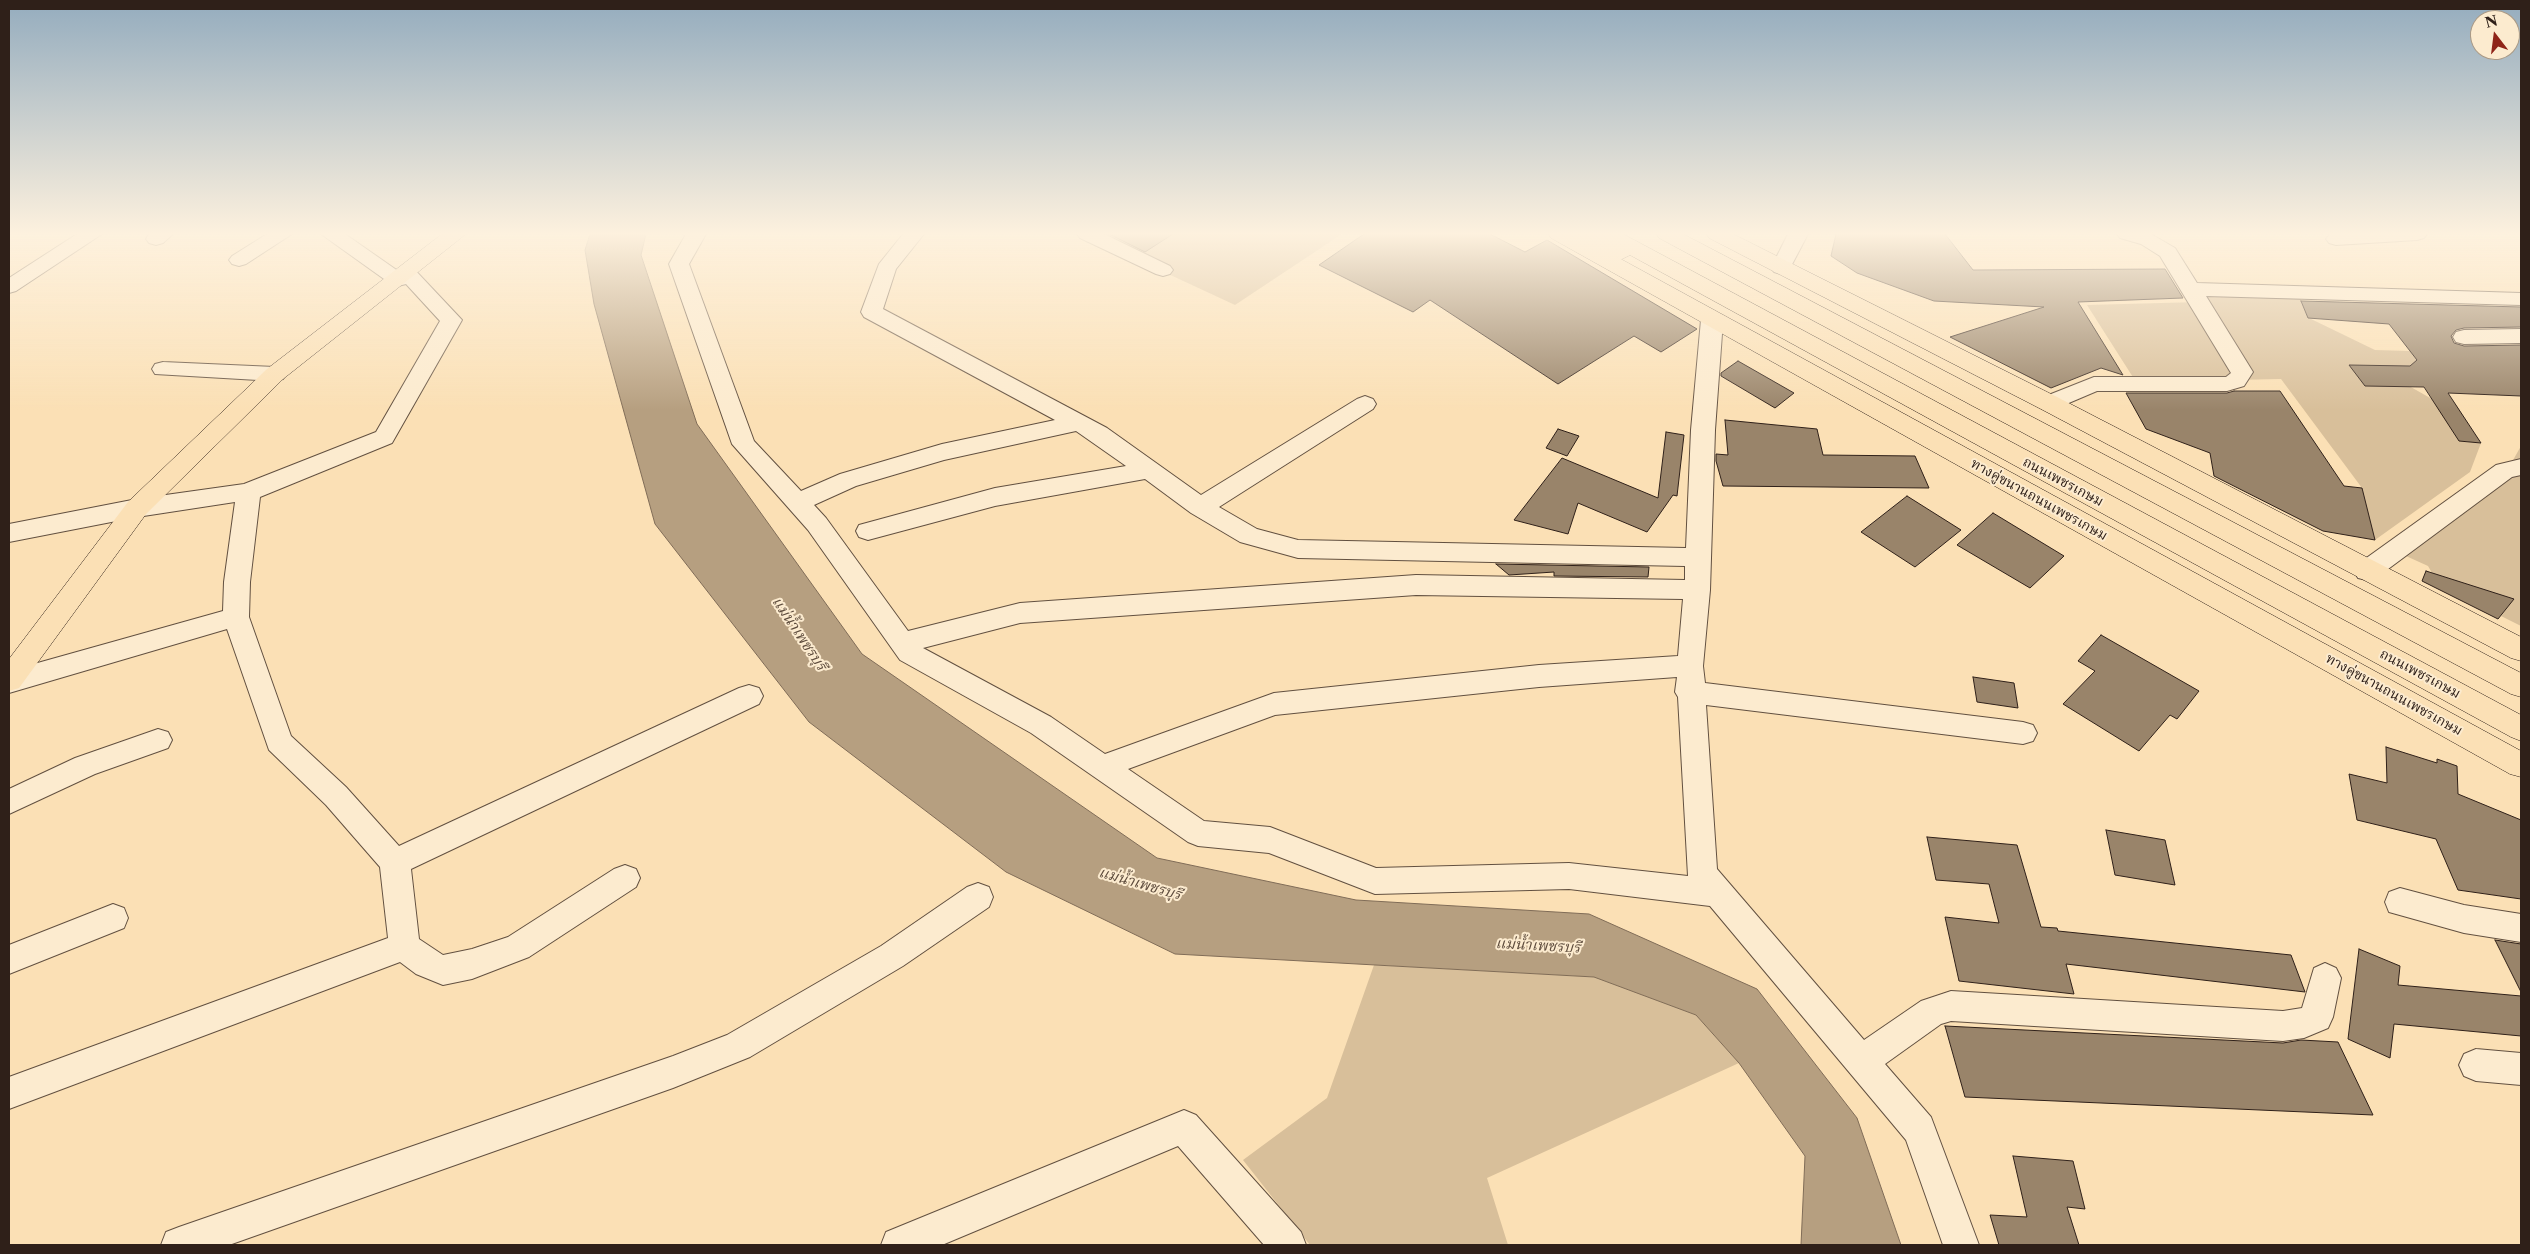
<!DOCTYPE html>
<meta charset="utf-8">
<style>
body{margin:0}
#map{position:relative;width:2530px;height:1254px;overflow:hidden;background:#fbe0b5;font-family:"Libre Caslon Text",serif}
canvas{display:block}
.frame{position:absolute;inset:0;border:10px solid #2f2019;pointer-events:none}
.north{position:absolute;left:2470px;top:10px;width:50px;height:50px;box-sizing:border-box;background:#fcebcf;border:1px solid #aa9a86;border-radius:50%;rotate:345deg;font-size:14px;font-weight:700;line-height:20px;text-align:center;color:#2f2019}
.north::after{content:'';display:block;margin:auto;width:18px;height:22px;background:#8f2418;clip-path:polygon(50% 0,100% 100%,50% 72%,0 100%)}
</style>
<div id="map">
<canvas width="2530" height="1254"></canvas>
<div class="frame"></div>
<div class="north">N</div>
</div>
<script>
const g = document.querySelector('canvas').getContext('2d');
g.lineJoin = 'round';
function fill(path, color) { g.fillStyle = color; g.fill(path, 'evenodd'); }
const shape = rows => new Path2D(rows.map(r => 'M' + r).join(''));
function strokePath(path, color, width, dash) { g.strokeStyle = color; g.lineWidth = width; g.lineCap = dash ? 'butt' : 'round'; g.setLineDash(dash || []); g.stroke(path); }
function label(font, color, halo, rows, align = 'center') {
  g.font = font + ' "Libre Caslon Text","Noto Serif Thai",serif'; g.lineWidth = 4; g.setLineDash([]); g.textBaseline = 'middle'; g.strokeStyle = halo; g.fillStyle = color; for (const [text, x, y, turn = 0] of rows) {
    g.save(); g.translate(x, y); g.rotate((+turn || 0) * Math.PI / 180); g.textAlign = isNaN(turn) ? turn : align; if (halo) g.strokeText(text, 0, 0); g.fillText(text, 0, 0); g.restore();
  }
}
fill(shape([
 [1082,234,1342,234,1235,305],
 [2187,286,2300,297,2309,318,2375,350,2410,351,2422,367,2350,365,2409,386,2432,399,2459,441,2481,443,2470,472,2375,540,2362,488,2281,379,2136,382,2087,305,2198,302],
 [2521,446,2521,626,2501,616,2513,600,2432,573,2428,566,2406,556,2499,485],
 [1374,965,1595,977,1696,1015,1739,1063,1487,1178,1508,1245,1310,1245,1243,1160,1327,1098]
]), '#d8bf9a');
const water = shape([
 [590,234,646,234,641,255,697,424,862,654,1157,858,1356,900,1589,914,1757,989,1857,1118,1901,1245,1801,1245,1805,1156,1739,1063,1696,1015,1594,977,1175,954,1006,872,809,722,655,524,594,304,585,250,590,234]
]);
fill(water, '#b69f80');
strokePath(water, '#806c57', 1);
const building = shape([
 [1109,234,1173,234,1145,252,1109,234],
 [1364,234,1490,234,1525,252,1547,240,1697,329,1661,352,1634,336,1558,384,1430,300,1413,312,1319,265,1364,234],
 [1836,234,1945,234,1973,270,2165,269,2183,298,2078,302,2123,375,2101,368,2051,388,1950,337,2044,307,1934,301,1857,273,1831,256,1836,234],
 [2301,301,2521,307,2521,327,2464,328,2456,330,2451,336,2454,343,2464,346,2521,345,2521,396,2448,393,2481,443,2459,441,2424,387,2365,386,2349,365,2410,366,2417,360,2389,324,2308,318,2301,301],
 [1738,361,1794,393,1775,408,1721,376,1721,373,1738,361],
 [2234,391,2280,391,2344,486,2362,488,2375,540,2323,531,2214,476,2210,453,2146,429,2126,393,2227,393,2234,391],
 [1725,420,1817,429,1823,455,1915,456,1929,488,1723,486,1716,461,1716,454,1728,455,1725,420],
 [1558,429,1579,436,1567,456,1546,448,1558,429],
 [1666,432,1684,435,1677,496,1673,495,1647,532,1578,503,1568,534,1514,520,1562,458,1658,498,1666,432],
 [1907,496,1961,530,1915,567,1861,532,1907,496],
 [1993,513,2064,556,2030,588,1957,545,1993,513],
 [1496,564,1649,567,1648,577,1554,576,1554,572,1509,575,1496,564],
 [2426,571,2514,599,2498,619,2422,581,2426,571],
 [2101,635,2199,691,2177,719,2170,715,2139,751,2063,704,2095,671,2078,661,2101,635],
 [1973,677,2014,683,2018,708,1977,702,1973,677],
 [2386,747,2437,763,2437,759,2457,766,2458,794,2521,820,2521,899,2458,890,2436,839,2357,820,2349,774,2387,783,2386,747],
 [2106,830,2165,840,2175,885,2115,875,2106,830],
 [1927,837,2017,845,2041,927,2057,928,2058,931,2291,955,2305,992,2066,964,2074,994,1959,981,1945,917,1999,923,1989,884,1936,880,1927,837],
 [2495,940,2521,944,2521,992,2495,940],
 [2359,949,2400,966,2398,985,2521,996,2521,1036,2394,1024,2390,1058,2348,1039,2359,949],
 [1945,1026,2283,1043,2301,1040,2338,1042,2373,1115,1965,1097,1945,1026],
 [2013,1156,2073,1161,2085,1209,2067,1207,2079,1245,1999,1245,1990,1215,2027,1217,2013,1156]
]);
fill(building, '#99846a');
strokePath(building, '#2f2019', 1);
const minor = shape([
 [77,234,102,234,16,291,9,293,9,278,77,234],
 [149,234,173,234,163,243,156,245,149,243,146,239,149,234],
 [267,234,292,234,246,264,239,266,232,264,229,260,232,256,267,234],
 [321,234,345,234,398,271,407,267,414,269,462,320,392,443,260,497,250,582,249,617,291,736,346,787,399,846,739,688,749,685,759,688,763,696,759,704,411,869,419,939,443,955,472,949,508,937,614,869,625,865,636,869,640,878,636,887,529,957,472,979,443,985,416,974,400,962,9,1109,9,1077,388,938,380,867,326,805,269,750,227,629,9,693,9,671,223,611,224,582,235,502,137,517,9,542,9,524,137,499,244,484,376,432,440,321,406,284,398,286,391,284,321,234],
 [686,234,706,234,689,264,754,441,801,491,840,474,942,444,1055,420,864,317,861,312,879,264,903,234,924,234,896,269,883,309,1107,428,1201,495,1357,399,1365,396,1373,399,1376,404,1373,409,1219,507,1257,529,1298,540,1686,548,1691,430,1701,320,1704,315,1712,313,1720,315,1723,320,1715,430,1710,590,1703,666,1705,683,2023,722,2033,725,2037,733,2033,741,2023,744,1706,705,1717,869,1864,1040,1921,1001,1951,991,2283,1011,2302,1008,2314,968,2325,963,2336,968,2341,978,2333,1017,2328,1028,2304,1038,2283,1041,1951,1021,1941,1024,1885,1064,1931,1117,1979,1245,1943,1245,1906,1140,1710,906,1569,889,1375,894,1269,853,1198,846,1188,842,1031,733,900,660,808,530,732,444,669,264,686,234],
 [1076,431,1126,466,995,488,859,525,856,531,859,537,868,540,995,506,1145,479,1191,513,1240,542,1298,558,1685,566,1685,580,1416,575,1020,603,908,631,826,518,814,505,856,486,944,460,1076,431],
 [1416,595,1683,599,1678,656,1539,665,1274,693,1105,754,1051,717,923,648,1020,623,1416,595],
 [1677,677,1675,692,1678,697,1688,876,1569,863,1376,868,1270,827,1204,821,1128,769,1275,715,1539,687,1677,677],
 [1077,234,1104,234,1170,266,1173,270,1170,274,1163,276,1156,274,1080,238,1077,234],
 [1788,234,1808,234,1788,272,1781,274,1774,272,1771,268,1788,234],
 [2117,234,2151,234,2175,248,2197,283,2521,293,2521,305,2206,296,2253,372,2244,386,2227,391,2097,391,2057,408,2049,411,2041,408,2038,403,2041,398,2094,377,2226,377,2231,373,2160,256,2141,244,2120,238,2117,234],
 [2330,234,2427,234,2424,238,2417,240,2336,245,2329,243,2326,239,2330,234],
 [2521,329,2521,343,2464,344,2456,342,2453,337,2456,332,2464,330,2521,329],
 [163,362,275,367,283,369,286,374,283,379,275,381,155,374,152,369,155,364,163,362],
 [2521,459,2521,475,2512,477,2376,578,2367,580,2358,578,2354,571,2358,564,2496,465,2521,459],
 [158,729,168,732,172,740,168,748,95,774,9,814,9,789,75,758,158,729],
 [978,883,989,887,993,897,989,907,903,966,750,1057,673,1088,229,1245,161,1245,166,1232,179,1227,673,1056,727,1035,881,946,967,887,978,883],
 [2400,888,2464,905,2521,914,2521,942,2464,933,2389,912,2385,902,2389,892,2400,888],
 [113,904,124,908,128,918,124,928,9,974,9,945,113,904],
 [2476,1049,2521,1053,2521,1085,2476,1081,2464,1076,2459,1065,2464,1054,2476,1049],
 [1184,1110,1196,1115,1301,1232,1306,1245,1264,1245,1178,1146,942,1245,881,1245,886,1232,1184,1110]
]);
const major = shape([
 [442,234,466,234,283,379,146,514,19,688,9,691,9,659,128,502,267,369,442,234],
 [1548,234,1575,234,2521,751,2521,777,2510,774,1551,238,1548,234],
 [1706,234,1733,234,2057,397,2521,637,2521,661,2511,658,2041,409,1709,238,1706,234]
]);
const highway = shape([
 [1569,234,1623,234,2521,715,2521,741,2511,737,1630,255,1620,260,1612,259,1572,238,1569,234],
 [1656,234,1683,234,2521,673,2521,697,2511,694,1659,238,1656,234]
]);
strokePath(minor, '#625040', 2);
strokePath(major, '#2f2019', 1);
strokePath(highway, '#2f2019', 1);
fill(minor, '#fcebcf');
fill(major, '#fbe0b5');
fill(highway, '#fbe0b5');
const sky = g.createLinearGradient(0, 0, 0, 410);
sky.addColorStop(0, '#94acbe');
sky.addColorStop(0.57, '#fdf1de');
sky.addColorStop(1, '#fdf1de00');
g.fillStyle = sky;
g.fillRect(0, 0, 2530, 410);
label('14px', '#2f2019', '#fcebcf', [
 ["ถนนเพชรเกษม",2063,482,28],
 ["ทางคู่ขนานถนนเพชรเกษม",2039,500,29],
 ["ถนนเพชรเกษม",2420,674,28],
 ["ทางคู่ขนานถนนเพชรเกษม",2394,695,29]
]);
label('italic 15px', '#5e4c3d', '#fcebcf', [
 ["แม่น้ำเพชรบุรี",799,634,56],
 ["แม่น้ำเพชรบุรี",1140,884,16],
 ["แม่น้ำเพชรบุรี",1538,946,3]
]);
</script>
